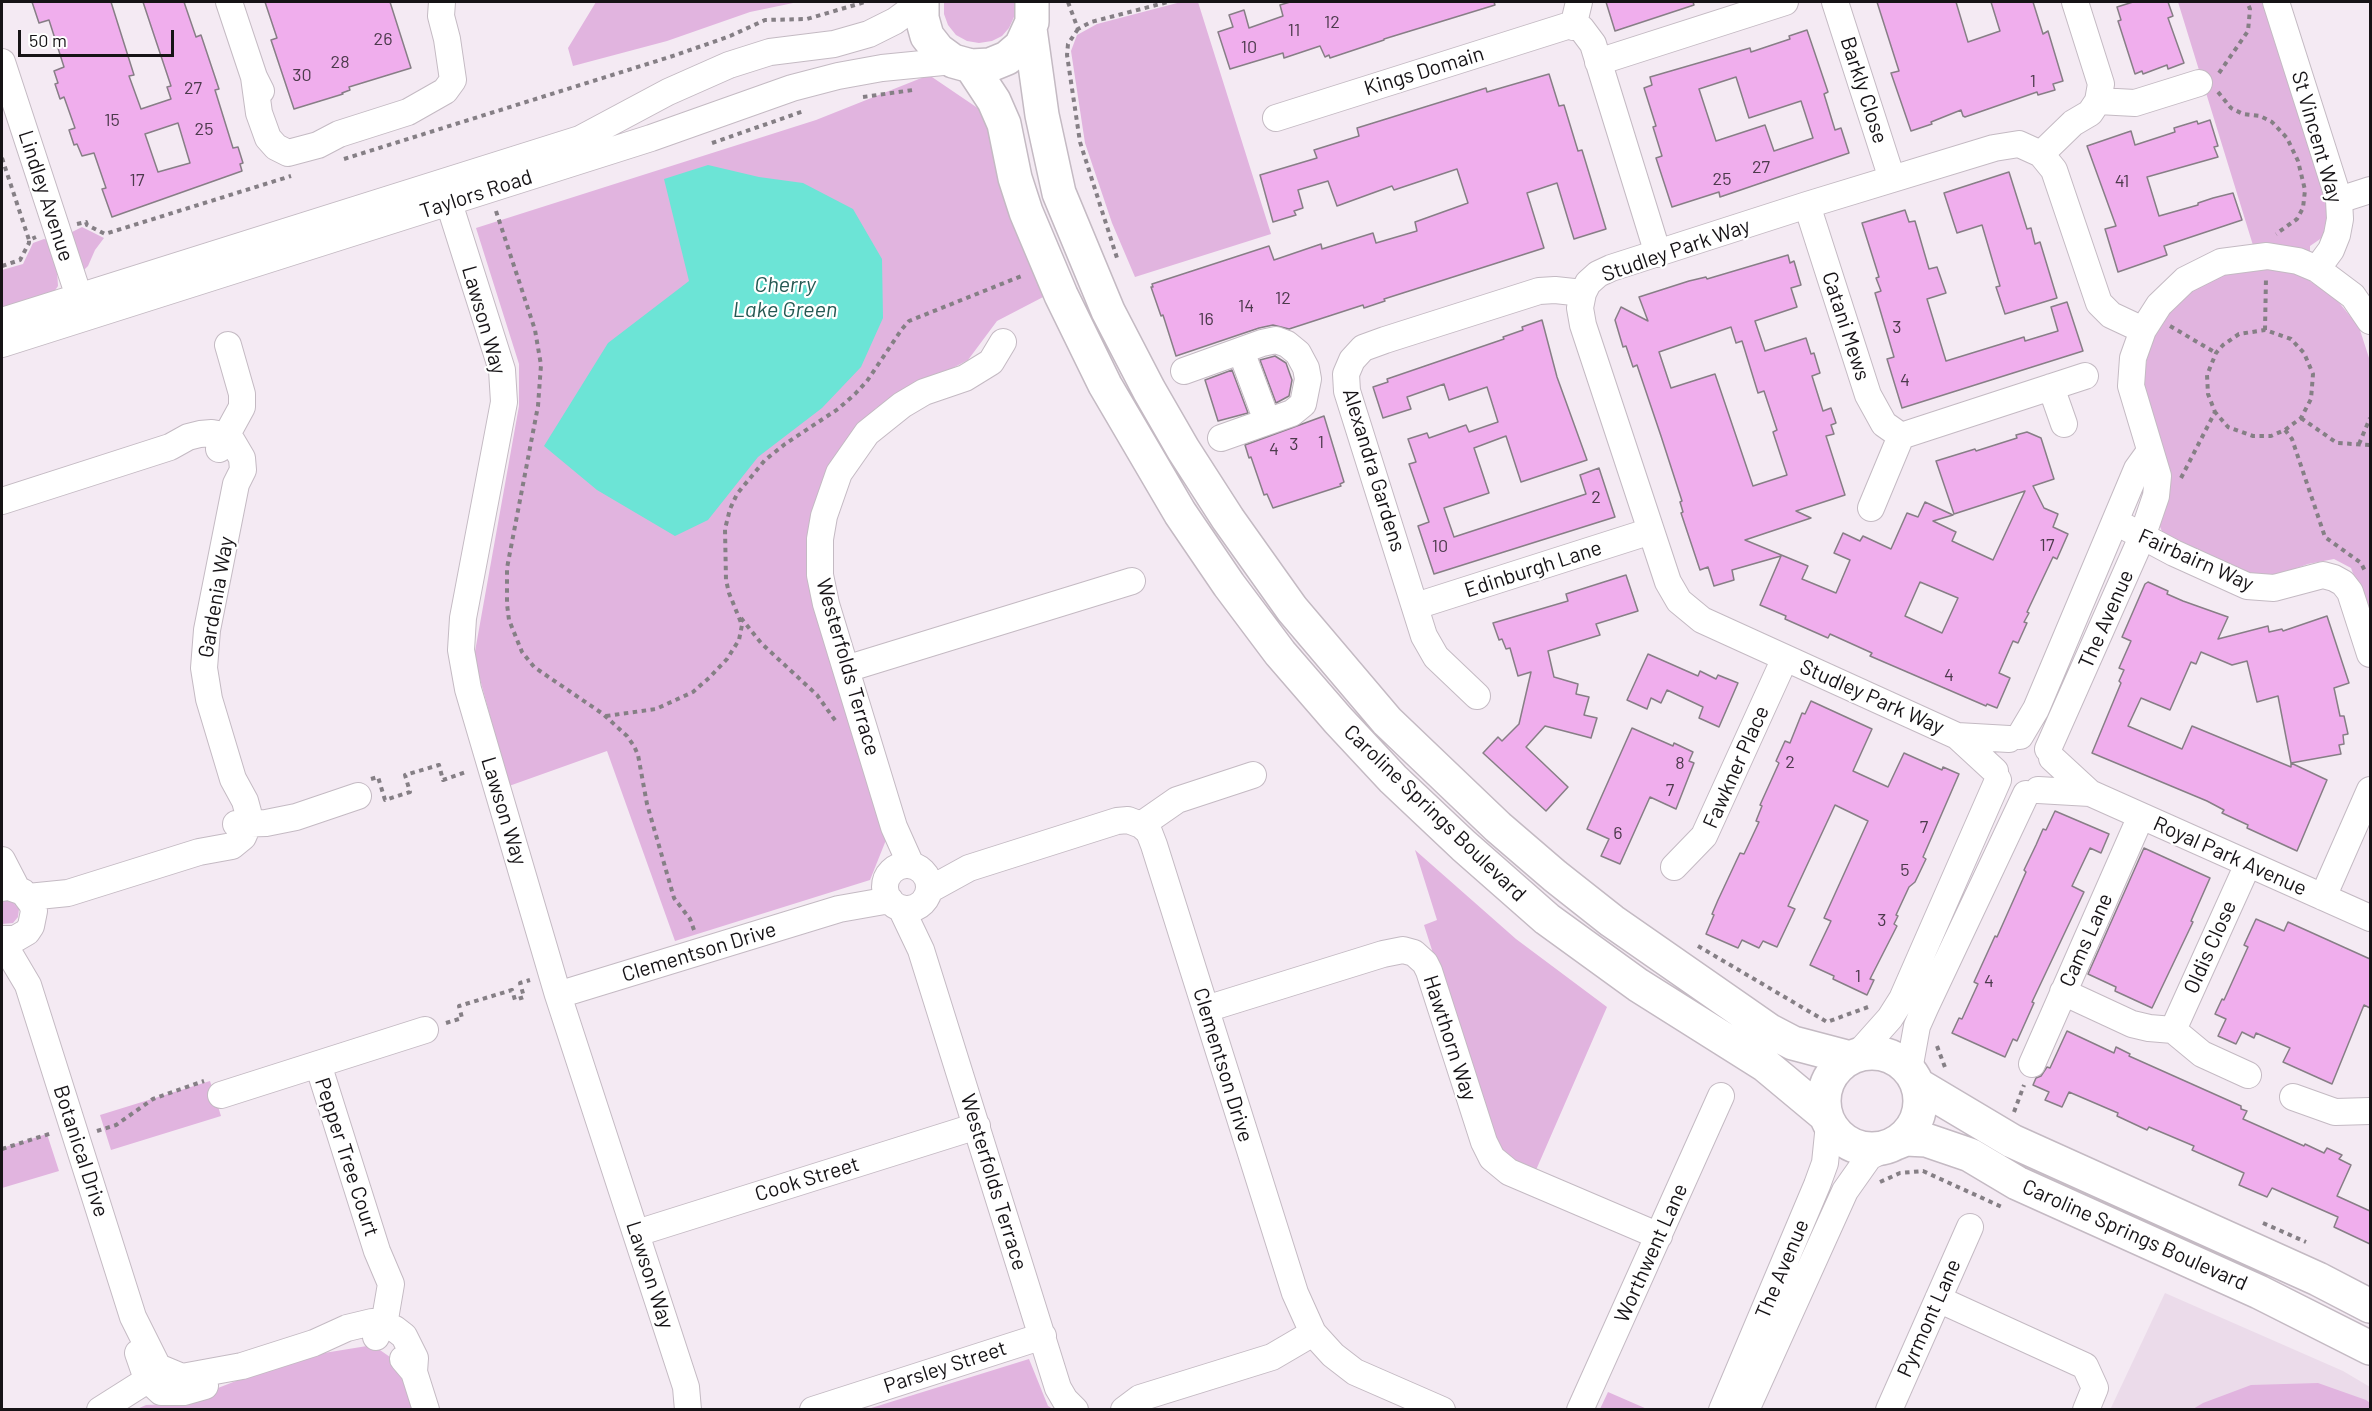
<!DOCTYPE html>
<style>
body{margin:0}
#map{position:relative;width:2372px;height:1411px;overflow:hidden;background:#f4eaf3;font-family:Barlow,sans-serif}
canvas{display:block}
.frame{position:absolute;inset:0;border:3px solid #161316;pointer-events:none}
.scale{position:absolute;left:18px;top:30px;width:156px;height:27px;box-sizing:border-box;border:3px solid #161316;border-top:0;padding-left:8px;font-size:18px;line-height:21px;white-space:nowrap;color:#161316;-webkit-text-stroke:4px #fff;paint-order:stroke}
</style>
<div id="map">
<canvas width="2372" height="1411"></canvas>
<div class="frame"></div>
<div class="scale">50 m</div>
</div>
<script>
const g = document.querySelector('canvas').getContext('2d');
g.lineJoin = 'round';
function fill(path, color) { g.fillStyle = color; g.fill(path, 'evenodd'); }
const shape = rows => new Path2D(rows.map(r => 'M' + r).join(''));
function strokePath(path, color, width, dash) { g.strokeStyle = color; g.lineWidth = width; g.lineCap = dash ? 'butt' : 'round'; g.setLineDash(dash || []); g.stroke(path); }
function label(font, color, halo, rows, align = 'center') {
  g.font = font + ' Barlow,sans-serif'; g.lineWidth = 4.5; g.setLineDash([]); g.textBaseline = 'middle'; g.strokeStyle = halo; g.fillStyle = color; for (const [text, x, y, turn = 0] of rows) {
    g.save(); g.translate(x, y); g.rotate((+turn || 0) * Math.PI / 180); g.textAlign = isNaN(turn) ? turn : align; if (halo) g.strokeText(text, 0, 0); g.fillText(text, 0, 0); g.restore();
  }
}
fill(shape([
 [2165,1293,2343,1371,2370,1387,2370,1409,2110,1410]
]), '#ebdbea');
fill(shape([
 [596,2,798,2,750,12,667,41,573,66,568,48],
 [944,2,1015,2,1014,17,1009,28,1002,36,992,41,979,43,967,41,956,35,948,25,944,14],
 [1181,2,1198,2,1271,234,1135,277,1112,223,1085,143,1071,51,1077,35,1097,24],
 [2178,2,2262,2,2325,200,2329,225,2326,235,2310,246,2310,281,2337,300,2359,327,2370,361,2370,620,2351,568,2334,559,2308,564,2272,577,2258,578,2165,538,2156,518,2144,374,2150,345,2165,316,2192,289,2225,273,2260,268],
 [929,75,985,113,1047,295,997,321,968,360,876,408,826,474,806,555,886,840,870,880,675,941,607,751,509,786,474,657,519,406,519,364,476,228,816,120],
 [82,227,104,238,95,250,88,266,84,270,70,233],
 [44,239,48,240,57,270,58,286,54,292,2,315,2,270,23,264,33,243],
 [1415,850,1516,939,1607,1007,1536,1170,1516,1162,1505,1154,1490,1132,1424,925,1437,920],
 [11,900,19,909,18,917,13,923,2,924,2,901],
 [210,1081,221,1116,111,1150,100,1115],
 [47,1134,59,1171,2,1188,2,1148],
 [367,1346,377,1348,390,1357,406,1386,414,1410,135,1410,146,1405,177,1404,241,1379,324,1353],
 [1029,1359,1048,1406,1053,1409,868,1409],
 [2318,1383,2366,1400,2370,1403,2370,1409,2193,1409,2203,1403,2251,1385],
 [1608,1392,1647,1409,1600,1409]
]), '#e1b4df');
fill(shape([
 [708,165,759,177,803,183,853,209,882,259,883,318,861,367,822,408,758,457,708,520,675,536,597,490,544,446,608,343,689,281,664,179]
]), '#6ce4d6');
const building = shape([
 [32,2,111,2,134,75,129,76,141,109,171,99,167,87,171,86,143,2,184,2,196,37,201,35,219,89,215,90,233,148,238,147,243,163,240,164,242,171,112,217,102,189,106,188,94,153,82,156,77,144,74,145,69,130,75,128,64,97,60,99,55,84,58,83,54,71,64,67,49,20,39,23,32,2],
 [178,123,190,163,158,172,145,134,178,123],
 [265,2,390,2,411,68,349,87,350,90,342,93,343,94,294,109,271,40,277,38,265,2],
 [1290,2,1494,2,1495,5,1384,39,1384,40,1330,58,1329,55,1325,57,1320,46,1284,58,1283,53,1230,69,1218,32,1233,27,1229,15,1244,10,1249,28,1283,16,1280,5,1290,2],
 [1606,2,1693,2,1694,5,1615,31,1606,2],
 [1877,2,1956,2,1968,42,2000,31,1991,2,2033,2,2043,34,2048,31,2063,81,2053,84,2055,90,2038,95,2037,92,1965,117,1963,116,1961,110,1931,122,1932,124,1911,131,1891,73,1899,71,1877,2],
 [2133,2,2168,2,2173,16,2168,18,2184,63,2168,69,2167,65,2143,74,2142,71,2135,74,2118,21,2121,20,2117,7,2133,2],
 [1807,30,1828,92,1824,94,1835,130,1841,128,1849,153,1720,197,1719,192,1672,207,1656,158,1662,156,1653,127,1656,126,1644,88,1652,85,1650,77,1750,48,1751,52,1790,39,1789,36,1807,30],
 [1736,77,1749,118,1801,101,1813,138,1774,151,1765,125,1716,141,1699,89,1736,77],
 [1549,74,1559,106,1564,105,1578,151,1582,150,1606,229,1574,239,1557,183,1527,193,1544,248,1384,299,1385,301,1364,308,1363,305,1289,329,1273,325,1259,328,1176,356,1163,315,1161,316,1151,287,1153,287,1152,284,1269,246,1274,260,1321,244,1322,249,1373,233,1376,243,1417,231,1415,222,1468,203,1457,169,1394,190,1392,186,1337,206,1328,181,1298,190,1303,208,1294,211,1296,215,1273,222,1260,175,1317,158,1314,150,1359,136,1357,128,1486,88,1487,92,1549,74],
 [2210,120,2218,146,2214,147,2218,157,2147,177,2159,216,2198,205,2198,203,2213,198,2233,193,2242,220,2164,246,2167,255,2118,272,2105,229,2116,226,2087,146,2131,131,2135,145,2175,132,2174,128,2197,121,2198,124,2210,120],
 [2009,172,2027,229,2031,228,2035,244,2040,242,2057,298,2005,314,1996,287,2000,286,1982,225,1957,233,1944,193,2009,172],
 [1905,210,1909,222,1915,221,1929,269,1937,267,1946,293,1927,299,1946,361,2024,337,2025,341,2058,331,2051,307,2067,302,2083,351,1902,408,1887,359,1894,357,1875,293,1881,291,1876,278,1879,277,1862,223,1905,210],
 [1788,255,1790,263,1794,261,1801,285,1791,288,1797,307,1755,321,1765,351,1806,338,1811,354,1814,353,1820,373,1812,376,1823,411,1831,408,1836,423,1831,425,1834,434,1826,436,1845,495,1796,511,1811,518,1745,540,1808,566,1802,579,1836,593,1850,560,1834,553,1843,533,1860,541,1863,536,1891,549,1907,513,1918,517,1925,502,1953,515,1933,521,1956,532,1952,541,1993,560,2025,491,1954,514,1936,461,1975,449,1976,451,2017,438,2016,435,2027,432,2041,438,2054,479,2033,486,2044,508,2058,514,2053,527,2068,534,2057,559,2053,557,2027,612,2029,613,2024,622,2027,623,2018,643,2013,641,1999,673,2010,678,1997,708,1987,704,1986,706,1870,656,1872,653,1830,634,1828,638,1785,619,1786,616,1760,605,1781,556,1732,570,1734,580,1714,586,1708,567,1700,570,1681,513,1683,512,1680,502,1682,501,1661,436,1637,365,1633,367,1626,346,1623,347,1615,320,1621,307,1648,321,1639,297,1689,281,1706,277,1707,279,1788,255],
 [1731,327,1736,343,1742,341,1758,393,1764,391,1777,430,1773,432,1787,475,1753,486,1715,374,1671,388,1659,352,1731,327],
 [1920,582,1958,598,1942,633,1905,616,1920,582],
 [1542,320,1557,377,1587,460,1521,482,1506,436,1474,448,1489,493,1444,508,1454,537,1586,494,1580,475,1599,468,1615,517,1434,574,1418,526,1429,522,1409,464,1416,462,1408,439,1427,433,1429,438,1466,425,1469,432,1498,422,1487,387,1449,400,1444,384,1407,397,1411,409,1383,418,1373,387,1388,382,1387,379,1504,339,1503,337,1523,330,1522,327,1542,320],
 [1275,356,1286,363,1292,380,1289,396,1276,403,1260,360,1275,356],
 [1232,370,1248,413,1218,421,1205,380,1232,370],
 [1324,416,1344,482,1340,484,1341,486,1273,508,1267,494,1264,495,1251,457,1249,458,1245,445,1324,416],
 [1626,575,1638,611,1596,624,1600,635,1548,651,1554,677,1578,684,1576,694,1589,697,1584,715,1597,718,1591,738,1545,726,1526,747,1568,787,1546,811,1483,753,1498,737,1502,741,1519,724,1531,672,1518,676,1510,648,1506,649,1502,639,1499,640,1493,623,1568,601,1566,594,1626,575],
 [2148,582,2168,591,2167,594,2183,601,2228,617,2218,639,2268,626,2269,632,2282,629,2283,631,2327,616,2349,683,2334,688,2340,716,2344,716,2348,734,2343,735,2344,744,2339,745,2341,754,2291,763,2278,696,2257,702,2247,661,2232,665,2201,652,2196,664,2191,662,2170,710,2141,698,2128,726,2182,749,2192,726,2291,767,2291,763,2327,780,2297,851,2247,828,2248,825,2222,813,2224,810,2207,801,2092,753,2121,683,2119,681,2124,670,2119,668,2131,641,2122,637,2145,584,2148,582],
 [1648,654,1698,676,1700,671,1716,679,1718,675,1738,683,1719,727,1699,718,1703,707,1667,690,1661,703,1651,698,1647,709,1627,700,1648,654],
 [1811,701,1872,729,1853,771,1888,787,1904,753,1942,770,1943,767,1959,774,1923,857,1926,859,1915,882,1909,887,1896,915,1898,916,1894,924,1897,926,1870,979,1874,980,1867,995,1833,979,1834,976,1810,965,1831,921,1824,918,1868,821,1835,805,1788,906,1795,909,1777,947,1763,941,1759,948,1742,940,1738,948,1706,934,1714,915,1712,914,1718,900,1740,853,1744,854,1759,822,1756,821,1762,806,1760,805,1779,763,1776,761,1785,741,1790,743,1802,713,1805,714,1811,701],
 [1632,728,1673,746,1674,743,1693,752,1689,761,1694,763,1676,809,1650,797,1620,864,1601,856,1609,839,1587,829,1632,728],
 [2055,811,2109,834,2101,853,2090,848,2072,886,2084,892,2032,1002,2034,1003,2017,1041,2013,1039,2005,1057,1952,1033,1959,1018,1962,1019,1978,984,1974,982,1995,936,1997,937,2026,872,2024,870,2036,845,2043,829,2046,830,2055,811],
 [2144,848,2210,878,2191,921,2193,922,2152,1008,2115,991,2116,987,2088,974,2144,848],
 [2256,919,2284,931,2288,922,2370,959,2370,1008,2364,1005,2332,1084,2283,1062,2290,1048,2256,1033,2254,1038,2242,1032,2236,1044,2218,1036,2226,1019,2215,1014,2222,999,2224,1000,2248,947,2244,945,2256,919],
 [2067,1031,2114,1053,2116,1047,2130,1054,2129,1056,2241,1106,2241,1109,2247,1111,2243,1119,2304,1146,2305,1144,2324,1153,2327,1148,2342,1155,2339,1159,2351,1165,2337,1196,2370,1211,2370,1244,2334,1227,2338,1217,2272,1188,2267,1197,2239,1185,2244,1173,2192,1150,2194,1146,2149,1127,2147,1130,2117,1116,2118,1113,2069,1092,2062,1107,2045,1100,2049,1092,2033,1085,2036,1078,2041,1076,2047,1067,2050,1068,2067,1031]
]);
fill(building, '#f0aeed');
strokePath(building, '#877e86', 1.5);
const minor = shape([
 [229,2,254,77,261,91],
 [1835,2,1892,179],
 [2276,2,2339,200,2340,219,2337,235,2331,250,2317,269],
 [1573,27,1579,2],
 [2,62,84,312],
 [1598,62,1785,2],
 [254,77,259,113,268,138,276,147,288,153,318,145,339,134,408,112,445,91,453,80,447,39,441,16,442,2],
 [2098,101,2135,103,2199,83],
 [1276,118,1567,26,1581,28,1593,44,1658,254],
 [2041,154,2073,123,2090,113,2098,101,2101,84,2075,2],
 [2339,200,2370,190],
 [449,203,502,370,504,402,463,618,461,650,468,689,558,995,686,1387,688,1410],
 [1807,205,1868,395,1884,424,1901,436],
 [2,321,580,139,668,92,729,65,770,52,834,44,869,34,895,21,921,2],
 [2,344,651,138,792,88,838,76,882,68,953,61],
 [1241,351,1267,421],
 [1184,371,1262,343,1276,340,1287,344,1298,353,1306,368,1308,379,1303,404,1292,413,1221,438],
 [2051,387,2064,424],
 [219,449,242,407,242,394,228,345],
 [2,501,170,447,188,437,200,434,212,433,223,435,232,441,242,458,243,470,236,484,207,630,204,668,209,699,233,779,245,801,248,812,246,830,243,837,232,846,199,852,68,893,28,897],
 [1871,508,1901,436,2085,376],
 [2116,522,2174,553,2247,586,2274,588,2323,575,2334,578,2343,583,2350,592,2370,654],
 [1416,606,1651,531],
 [846,669,1132,581],
 [1477,696,1436,657,1424,636,1347,391,1346,374,1352,360,1363,348,1385,340,1539,291,1555,290,1583,293],
 [1957,736,2009,739],
 [2020,736,2036,709,2137,469,2150,451],
 [2048,749,2142,537,2156,496,2158,476,2131,386,2133,358,2143,330,2159,305,2185,280,2221,262,2267,256,2298,261,2317,269,2353,296,2370,321],
 [2052,758,2090,793,2370,918],
 [1995,771,1957,736,1702,620,1679,601,1668,582,1583,325,1580,308,1583,293,1588,283,1598,274,1611,268,1807,205,1994,148,2019,144,2041,154,2054,170,2099,303,2111,315,2143,330],
 [2038,790,2090,793],
 [236,824,266,823,296,817,358,796],
 [1141,825,1177,800,1253,775],
 [2,860,17,889],
 [911,865,894,827,826,604,820,575,820,539,824,516,839,473,867,433,902,405,924,392,965,378,991,362,1003,342],
 '885 887a22 22 0 1 1 44 0a22 22 0 1 1-44 0Z',
 [1674,867,1704,836,1785,658],
 [2,888,9,887,23,892,32,904,34,911,31,926,27,932,15,939,2,939],
 [929,890,969,868,1117,821,1128,820,1141,825,1149,832,1154,845,1295,1293,1313,1333,1333,1355,1355,1372,1442,1410],
 [2323,897,2370,790],
 [901,908,921,950,1058,1388,1065,1400,1075,1410],
 [2,941,28,985,133,1317,158,1367,182,1377,242,1366,314,1343,347,1328,372,1322,382,1323,395,1329,404,1336,415,1358,414,1372],
 [2063,992,2132,1024,2149,1028,2173,1030,2202,1054,2248,1075],
 [558,995,839,909,890,900],
 [1206,1009,1383,954,1403,950,1414,953,1425,963,1429,971,1484,1142,1492,1158,1509,1172,1659,1236],
 [2173,1030,2248,864],
 [1857,1055,1890,1018,1902,999,1998,780],
 [318,1064,377,1251,391,1284,385,1319,376,1337],
 [2032,1064,2141,816],
 [1909,1070,1917,1026,1925,1008,2026,794],
 [221,1095,425,1030],
 [2293,1097,2335,1112,2370,1111],
 [637,1233,977,1126],
 [1938,1299,2085,1366,2095,1388,2086,1410],
 [138,1353,147,1379,161,1392,184,1392,205,1386],
 [403,1359,414,1372,426,1410],
 [100,1410,160,1372],
 [813,1410,1043,1336],
 [1124,1410,1140,1398,1272,1357,1313,1333],
 [1580,1410,1721,1096],
 [1722,1410,1817,1185,1825,1163,1829,1124],
 [1746,1410,1845,1191,1869,1157,1886,1148],
 [1889,1410,1970,1227]
]);
const major = shape([
 [922,2,922,18,927,36,938,50,953,61,971,66,990,65,1007,58,1021,46,1032,22,1032,2],
 [1030,29,1042,115,1059,193,1108,311,1149,390,1183,449,1228,519,1292,609,1387,721,1498,827,1555,876,1612,921,1770,1031,1793,1043,1850,1058],
 [971,66,994,101,1004,124,1015,178,1026,212,1061,295,1105,385,1180,513,1229,585,1280,653,1338,720,1393,779,1464,846,1547,919,1638,985,1765,1065,1825,1115],
 '1824 1101a48 48 0 1 1 96 0a48 48 0 1 1-96 0Z',
 [1918,1085,2012,1141,2318,1279,2370,1306],
 [1896,1143,1906,1139,1926,1140,1970,1155,2017,1183,2259,1292,2370,1348]
]);
strokePath(minor, '#c4bac3', 28);
strokePath(major, '#c4bac3', 36);
strokePath(shape([
 [1068,2,1078,29,1091,22,1168,2],
 [1078,29,1068,44,1067,55,1080,142,1117,258],
 [2219,73,2248,31,2250,9,2247,2],
 [2218,92,2231,108,2243,114,2260,116,2272,122,2287,138,2298,161,2305,190,2303,208,2297,219,2276,234],
 [863,97,913,90],
 [712,143,804,111],
 [2,158,29,240],
 [344,159,676,55,730,36,765,20,807,19,865,2],
 [496,211,535,330,541,365,538,406,507,568,507,604,509,620,522,652,534,667,603,714,627,736,634,746,638,755,647,804,674,898,690,919,694,930],
 [77,224,86,222,87,225,105,234,291,176],
 [2,266,20,260,29,243,29,240,36,237],
 [2170,326,2216,353],
 [2265,330,2266,277],
 [2301,418,2337,443,2370,445],
 [2285,430,2292,439,2325,537,2361,563,2366,573],
 [2359,444,2370,418],
 [2181,478,2215,412,2208,394,2207,375,2216,353,2223,345,2239,334,2265,330,2291,339,2304,353,2313,374,2311,399,2301,418,2285,430,2271,436,2253,436,2228,427,2215,412],
 [741,618,761,643,817,695,837,723],
 [606,716,656,709,693,692,710,677,727,659,739,640,742,625,729,593,726,580,725,529,730,509,737,494,765,460,785,444,838,409,855,394,867,381,902,329,909,321,1024,275],
 [371,779,378,777,385,800,410,792,405,775,439,765,443,780,466,772],
 [1698,946,1827,1022,1868,1007],
 [446,1023,462,1018,459,1006,512,990,515,1000,524,997,520,983,530,980],
 [1937,1046,1946,1070],
 [2014,1112,2024,1085],
 [97,1131,116,1125,153,1099,204,1081],
 [2,1149,52,1133],
 [1880,1182,1900,1173,1923,1171,2004,1208],
 [2263,1223,2306,1242]
]), '#857f85', 4, [4.5, 4.5]);
strokePath(minor, '#fff', 26);
strokePath(major, '#fff', 33);
label('18px', '#4c3a4c', null, [
 ["12",1332,22],
 ["11",1294,30],
 ["26",383,39],
 ["10",1249,47],
 ["28",340,62],
 ["30",302,75],
 ["1",2033,81],
 ["27",193,88],
 ["15",112,120],
 ["25",204,129],
 ["27",1761,167],
 ["25",1722,179],
 ["17",137,180],
 ["41",2122,181],
 ["12",1283,298],
 ["14",1246,306],
 ["16",1206,319],
 ["3",1897,327],
 ["4",1905,380],
 ["1",1321,442],
 ["3",1294,444],
 ["4",1274,449],
 ["2",1596,497],
 ["17",2047,545],
 ["10",1440,546],
 ["4",1949,675],
 ["2",1790,762],
 ["8",1680,763],
 ["7",1670,790],
 ["7",1924,827],
 ["6",1618,833],
 ["5",1905,870],
 ["3",1882,920],
 ["1",1858,976],
 ["4",1989,981]
]);
label('21px', '#161316', '#fff', [
 ["Kings Domain",1424,71,-17],
 ["Barkly Close",1864,90,72],
 ["St Vincent Way",2317,137,74],
 ["Taylors Road",476,194,-18],
 ["Lindley Avenue",46,196,72],
 ["Studley Park Way",1676,250,-19],
 ["Lawson Way",484,320,74],
 ["Catani Mews",1846,326,72],
 ["Alexandra Gardens",1374,470,73],
 ["Fairbairn Way",2196,560,24],
 ["Edinburgh Lane",1533,569,-18],
 ["Gardenia Way",216,597,-80],
 ["The Avenue",2106,619,-66],
 ["Westerfolds Terrace",848,667,74],
 ["Studley Park Way",1872,697,24],
 ["Fawkner Place",1736,767,-66],
 ["Lawson Way",504,811,73],
 ["Caroline Springs Boulevard",1435,813,44],
 ["Royal Park Avenue",2230,856,24],
 ["Cams Lane",2086,940,-66],
 ["Oldis Close",2210,947,-66],
 ["Clementson Drive",699,952,-17],
 ["Hawthorn Way",1450,1038,72],
 ["Clementson Drive",1223,1065,73],
 ["Botanical Drive",81,1151,72],
 ["Pepper Tree Court",347,1157,72],
 ["Cook Street",807,1179,-17],
 ["Westerfolds Terrace",994,1182,73],
 ["Caroline Springs Boulevard",2135,1235,24],
 ["Worthwent Lane",1651,1253,-66],
 ["The Avenue",1782,1269,-67],
 ["Lawson Way",650,1275,72],
 ["Pyrmont Lane",1929,1318,-66],
 ["Parsley Street",945,1367,-18]
]);
label('italic 22px', '#255953', '#fff', [
 ["Cherry",785,285],
 ["Lake Green",785,310]
]);
</script>
